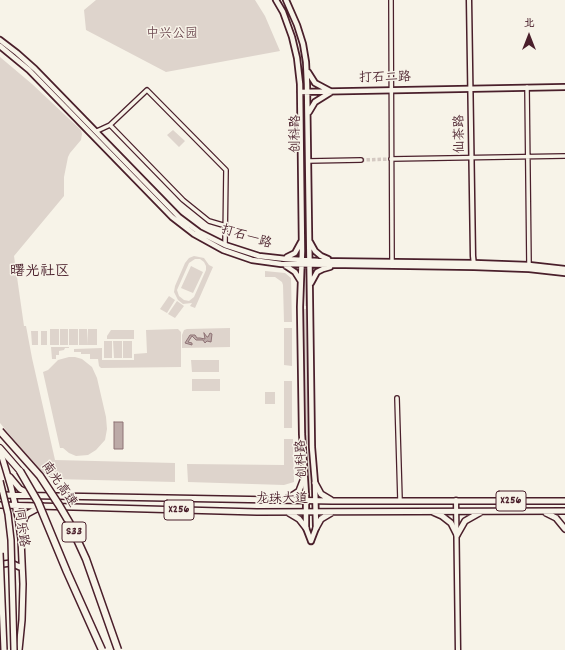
<!DOCTYPE html>
<meta charset="utf-8">
<style>
body{margin:0}
#map{position:relative;width:565px;height:650px;overflow:hidden;background:#f7f3e8;font-family:Dekko,"LXGW WenKai TC",sans-serif}
canvas{display:block}
.north{position:absolute;left:509px;top:16px;width:40px;height:40px;-webkit-text-stroke:3px #f7f3e8;paint-order:stroke;rotate:0deg;font-size:11px;font-weight:700;line-height:16px;text-align:center;color:#4a1f2b}
.north::after{content:'';display:block;margin:auto;width:14px;height:18px;background:#4a1f2b;clip-path:polygon(50% 0,100% 100%,50% 72%,0 100%)}
</style>
<div id="map">
<canvas width="565" height="650"></canvas>
<div class="north">北</div>
</div>
<script>
const g = document.querySelector('canvas').getContext('2d');
g.lineJoin = 'round';
function fill(path, color) { g.fillStyle = color; g.fill(path, 'evenodd'); }
const shape = rows => new Path2D(rows.map(r => 'M' + r).join(''));
function strokePath(path, color, width, dash) { g.strokeStyle = color; g.lineWidth = width; g.lineCap = dash ? 'butt' : 'round'; g.setLineDash(dash || []); g.stroke(path); }
function label(font, color, halo, rows, align = 'center') {
  g.font = font + ' Dekko,"LXGW WenKai TC",sans-serif'; g.lineWidth = 3; g.setLineDash([]); g.textBaseline = 'middle'; g.strokeStyle = halo; g.fillStyle = color; for (const [text, x, y, turn = 0] of rows) {
    g.save(); g.translate(x, y); g.rotate((+turn || 0) * Math.PI / 180); g.textAlign = isNaN(turn) ? turn : align; if (halo) g.strokeText(text, 0, 0); g.fillText(text, 0, 0); g.restore();
  }
}
fill(shape([
 [96,0,255,0,265,16,280,51,166,72,86,30,84,10],
 [0,57,32,84,81,130,82,134,81,140,70,153,68,157,64,177,64,196,14,256,24,326,26,326,32,358,55,460,175,463,175,482,55,479,39,470,0,423],
 [173,130,185,141,179,147,167,135],
 [194,256,204,258,209,265,213,267,195,308,190,306,192,303,183,304,178,300,174,292,175,286,185,263,189,258],
 [195,259,200,259,204,262,206,266,206,270,194,297,189,301,184,300,179,296,177,290,189,263],
 [191,266,203,272,193,293,181,288],
 [265,271,285,273,291,278,292,322,284,322,283,285,282,282,275,277,265,277],
 [306,271,307,306,305,306,304,272],
 [169,296,175,300,167,313,160,309],
 [177,301,184,306,175,318,168,314],
 [303,309,306,309,307,335,309,445,307,445,305,429],
 [230,328,230,347,182,348,182,335,184,330,187,329],
 [284,328,292,328,292,366,284,365],
 [50,329,59,329,59,345,50,345],
 [60,329,68,329,68,345,60,345],
 [69,329,78,329,78,345,69,345],
 [79,329,87,329,88,345,79,345],
 [88,329,97,329,97,345,88,345],
 [178,329,181,332,181,367,101,368,99,366,98,359,90,359,90,354,81,354,81,352,74,352,74,349,102,348,102,360,134,360,134,354,147,353,146,330],
 [111,330,134,330,134,339,107,339,107,336],
 [31,331,38,331,38,345,32,345],
 [41,331,47,331,47,345,41,345],
 [112,341,112,358,104,358,104,341],
 [113,341,122,341,122,358,114,358],
 [123,341,132,341,132,358,123,358],
 [51,347,69,347,69,348,65,348,64,350,59,351,59,355,56,355,56,359,52,359],
 [69,357,75,357,82,359,92,367,97,378,106,417,107,429,105,440,96,450,88,455,76,456,69,453,63,448,60,448,43,372,48,370,58,360],
 [191,360,219,360,219,372,192,372],
 [192,379,220,379,220,391,192,391],
 [284,381,292,381,292,428,284,428],
 [265,392,275,392,275,404,265,404],
 [284,439,293,439,294,482,284,485,188,482,187,464,284,465],
 [308,449,310,449,311,490,309,490]
]), '#ded4cc');
const water = shape([
 [204,333,207,337,208,337,210,333,212,334,211,342,207,341,205,343,203,340,196,340,192,336,188,342,192,343,192,345,185,343,190,335,195,335,197,338,200,338,205,339,204,333],
 [114,422,123,422,123,449,114,449,114,422]
]);
fill(water, '#bcaaa7');
strokePath(water, '#8e7275', 1);
strokePath(shape([
 [361,160,391,159]
]), '#d4c9c2', 3.5, [3.5, 2]);
const minor = shape([
 [527,87,529,265],
 [110,125,183,200,209,221,226,226],
 [97,131,110,125,147,90,226,170,225,245],
 [391,159,565,156],
 [308,161,361,160],
 [390,262,392,261,391,0],
 [397,398,400,500]
]);
const tertiary = shape([
 [469,0,473,256,474,265],
 [456,500,458,650]
]);
const secondary = shape([
 [276,0,283,12,292,37,297,58,300,84,302,251,300,307,302,434,306,495,306,528,311,541],
 [286,0,297,25,303,44,306,62,307,84,312,447,315,483,316,528,311,541],
 [0,40,17,53,35,69,179,217,199,232,225,245,259,256,286,259,318,261,474,263,529,265,565,269],
 [0,46,29,70,172,217,194,234,223,250,252,260,281,264,474,267,529,269,565,273],
 [308,72,315,83,330,91],
 [300,92,565,87],
 [309,112,315,102,331,92],
 [310,242,315,251,321,256,328,259],
 [287,257,295,253,301,242],
 [286,266,295,272,300,280],
 [311,283,317,272,323,269,330,267,328,266]
]);
const primary = shape([
 [0,450,11,487,18,517,21,539,23,584,22,620,19,650],
 [10,477,20,489,30,494],
 [315,483,321,494,331,500],
 [0,495,332,501,565,501],
 [286,499,293,495,299,491,304,478],
 [0,505,257,512,565,511],
 [433,512,442,516,451,523,457,535],
 [289,513,299,519,306,528],
 [546,513,556,518,565,529],
 [316,528,321,519,331,513],
 [22,532,24,519,27,514,42,506],
 [457,535,465,521,481,512],
 [0,566,3,564,11,563,22,568]
]);
const trunk = shape([
 [0,448,20,471]
]);
strokePath(minor, '#4a1f2b', 6);
strokePath(tertiary, '#4a1f2b', 7);
strokePath(secondary, '#4a1f2b', 8);
strokePath(primary, '#4a1f2b', 8);
strokePath(trunk, '#4a1f2b', 8);
strokePath(minor, '#f7f3e8', 3.5);
strokePath(tertiary, '#f7f3e8', 4);
strokePath(secondary, '#f7f3e8', 4.5);
strokePath(primary, '#f7f3e8', 5);
strokePath(trunk, '#f7f3e8', 5.5);
const primaryBridge = shape([
 [0,481,8,514,11,540,14,650],
 [0,553,4,650]
]);
const motorwayBridge = shape([
 [0,431,40,476,59,505,69,522,86,559,118,650],
 [20,471,38,502,67,572,102,650]
]);
strokePath(primaryBridge, '#4a1f2b', 8, []);
strokePath(motorwayBridge, '#4a1f2b', 9, []);
strokePath(primaryBridge, '#f7f3e8', 5);
strokePath(motorwayBridge, '#f7f3e8', 6);
for (const [x, y, w] of [
 [511,501,30],
 [179,510,30],
 [74,532,24]
]) { const box = new Path2D(); box.roundRect(x - w / 2, y - 10, w, 20, 3); g.fillStyle = '#f7f3e8'; g.fill(box); strokePath(box, '#4a1f2b', 1); }
label('bold 12px', '#4a1f2b', null, [
 ["X256",511,501],
 ["X256",179,510],
 ["S33",74,532]
]);
label('13px', '#6f4c53', '#f7f3e8', [
 ["中兴公园",172,35]
]);
label('13px', '#4a1f2b', '#f7f3e8', [
 ["打石二路",385,79,-1],
 ["创科路",297,134,-90],
 ["仙茶路",461,134,-91],
 ["打石一路",246,238,17],
 ["创科路",303,459,-93],
 ["南光高速",58,485,55],
 ["龙珠大道",282,500],
 ["同乐路",20,528,82]
]);
label('15px', '#4a1f2b', '#f7f3e8', [
 ["曙光社区",40,273]
]);
</script>
